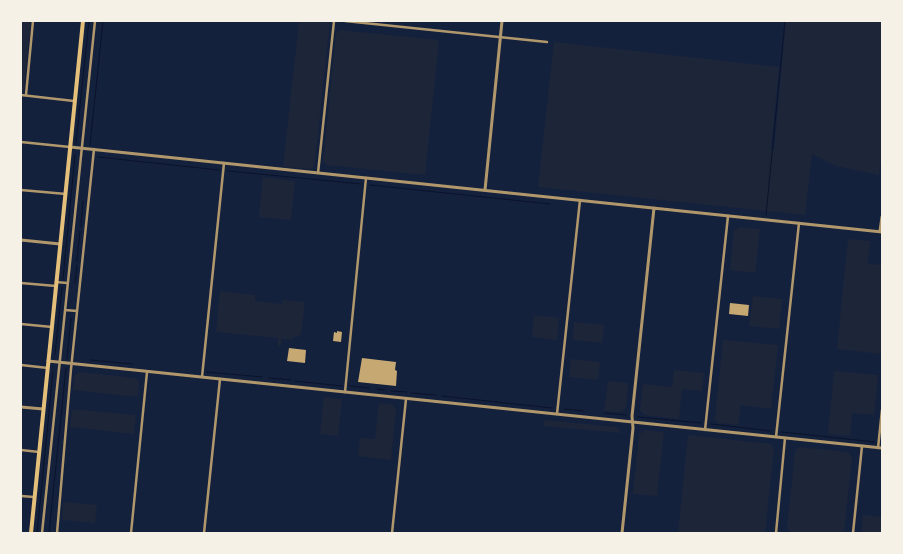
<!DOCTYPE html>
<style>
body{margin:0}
#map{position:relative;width:903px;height:554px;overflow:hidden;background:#14213d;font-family:"Sofia Sans Condensed",sans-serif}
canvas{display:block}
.frame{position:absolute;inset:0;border:22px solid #f6f1e7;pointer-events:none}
</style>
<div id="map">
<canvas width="903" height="554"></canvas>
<div class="frame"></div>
</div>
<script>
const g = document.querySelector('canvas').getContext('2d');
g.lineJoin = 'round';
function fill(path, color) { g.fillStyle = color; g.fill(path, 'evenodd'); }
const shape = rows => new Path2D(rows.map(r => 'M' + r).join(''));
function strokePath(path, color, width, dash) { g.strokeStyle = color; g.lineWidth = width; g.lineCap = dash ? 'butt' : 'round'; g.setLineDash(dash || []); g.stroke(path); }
fill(shape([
 [21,21,31,21,24,91,21,91],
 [299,21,330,21,315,161,313,168,309,169,283,167],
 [786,21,882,21,882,154,879,175,836,166,812,154,805,215,538,187,554,42,779,67,771,149,774,150],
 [340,30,439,40,425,175,326,165,323,161,336,34],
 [263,177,295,181,291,220,259,217],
 [739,227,760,229,755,273,730,270,734,231],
 [848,239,870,241,868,264,882,265,882,343,881,354,837,349],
 [220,291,255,295,255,301,282,304,282,300,305,302,301,335,299,335,298,337,293,337,293,340,282,339,281,346,278,346,278,338,216,332],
 [753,296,782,299,779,329,749,326],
 [534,315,559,318,557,340,532,337],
 [574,322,604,325,602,343,573,340],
 [723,340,778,345,771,409,741,405,738,425,718,423,715,419],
 [571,359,600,362,598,380,569,377],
 [674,370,704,373,702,391,682,389,679,419,644,415,640,410,643,384,672,387],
 [834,371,878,375,874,415,852,413,850,436,828,434],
 [79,372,136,378,139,382,138,397,73,390,75,375],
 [608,381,628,383,626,408,621,412,604,411],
 [324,397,342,399,338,436,320,434],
 [379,403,392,404,396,409,391,460,358,456,360,438,375,439],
 [72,409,136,415,134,434,70,427],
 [544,420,617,427,621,433,543,426],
 [644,430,664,432,657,496,633,494,639,435],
 [688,435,771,444,774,448,765,533,678,533],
 [799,447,848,452,852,457,844,533,791,533,787,528,795,451],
 [63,502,97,505,95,523,62,520],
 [863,515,882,517,882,533,861,533]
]), '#1d2539');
strokePath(shape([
 [76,143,89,21],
 [90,145,103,21],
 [98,157,219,170],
 [228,171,361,184],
 [370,185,550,204],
 [766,215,785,21],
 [81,227,83,201],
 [77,261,80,231],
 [63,279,75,155],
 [75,283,77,266],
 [55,354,62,287],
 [67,359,71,318],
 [91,360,133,364],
 [207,372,262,377],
 [269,378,291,380],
 [295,381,342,386],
 [350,386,369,388],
 [377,389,384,390],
 [391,391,407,392],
 [411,393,436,395],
 [442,396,552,408],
 [564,409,584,411],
 [605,413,626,415],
 [638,417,701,423],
 [711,424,771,431],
 [782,432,875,442],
 [37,533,53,372],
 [49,533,66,368]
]), '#0b132b', 1);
fill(shape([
 [730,303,749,305,748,316,729,314],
 [337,331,342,332,341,342,333,341,334,332,337,333],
 [289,348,306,350,305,363,287,361],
 [362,358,396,362,395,370,397,371,396,386,358,382]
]), '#c6a872');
strokePath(shape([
 [345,21,547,42],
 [21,95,74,101],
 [26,95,33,21],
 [21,142,70,147],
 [318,173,334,21],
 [21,190,66,194],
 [56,282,67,283],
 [21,283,56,286],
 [65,310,77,311],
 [21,324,52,327],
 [21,365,48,368],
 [202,377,224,163],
 [345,392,366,178],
 [557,414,580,200],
 [705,430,728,216],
 [776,437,799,223],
 [878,448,882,410],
 [21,450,39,452],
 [21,496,34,497],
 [42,533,95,21],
 [57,533,71,369,94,149],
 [131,533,147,372],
 [204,533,220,379],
 [392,533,406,399],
 [776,533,785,438],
 [853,533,862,446]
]), '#b1986c', 2.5);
strokePath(shape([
 [70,147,882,232],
 [485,190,502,21],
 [880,231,882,217],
 [21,240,60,244],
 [48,361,882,448],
 [21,407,43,409],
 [622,533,633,428,632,416,654,208]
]), '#b1986c', 3);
strokePath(shape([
 [31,533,83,21]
]), '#e5c07b', 4);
</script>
